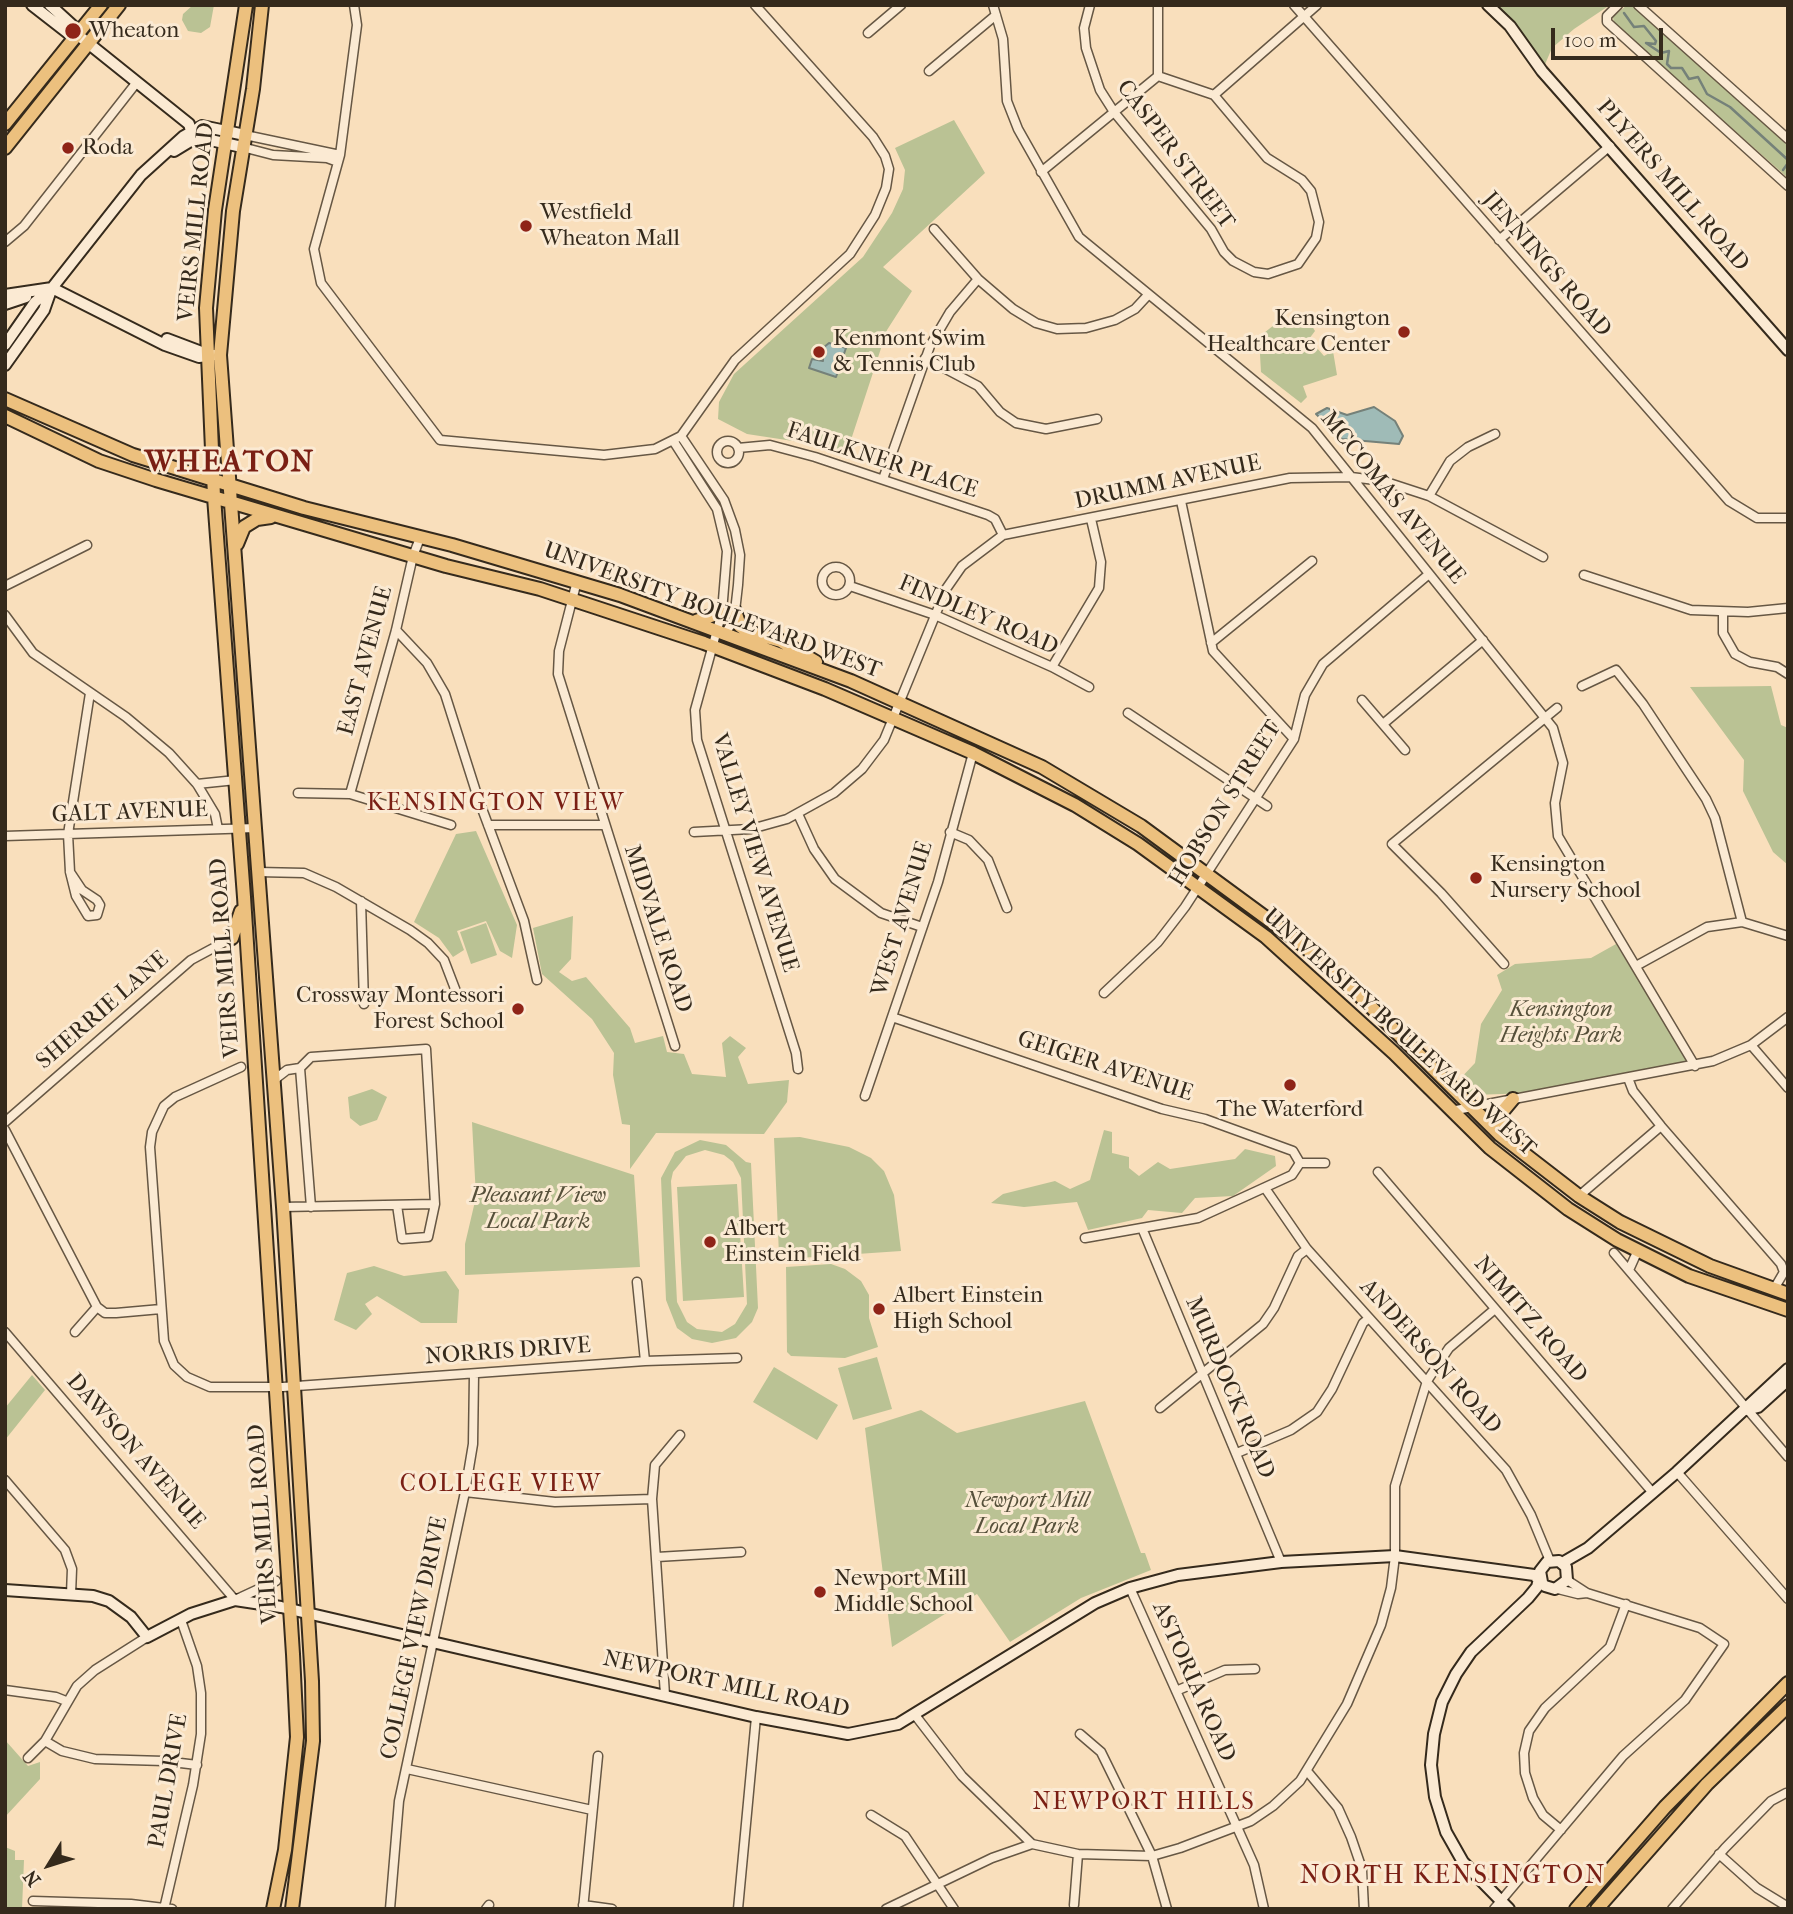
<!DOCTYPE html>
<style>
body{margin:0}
#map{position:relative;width:1793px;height:1914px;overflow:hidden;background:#f9dfbc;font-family:"IM FELL French Canon",serif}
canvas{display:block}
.frame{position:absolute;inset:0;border:7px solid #352a1c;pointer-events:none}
.north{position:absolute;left:14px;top:1830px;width:70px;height:70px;-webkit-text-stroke:5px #fbead3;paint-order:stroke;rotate:232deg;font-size:19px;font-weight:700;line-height:28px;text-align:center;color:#352a1c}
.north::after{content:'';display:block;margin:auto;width:24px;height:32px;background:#352a1c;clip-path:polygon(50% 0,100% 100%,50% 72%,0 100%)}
.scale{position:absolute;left:1551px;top:28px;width:112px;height:32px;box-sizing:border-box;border:4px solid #352a1c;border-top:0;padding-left:9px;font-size:21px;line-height:24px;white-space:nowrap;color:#352a1c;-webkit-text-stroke:5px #fbead3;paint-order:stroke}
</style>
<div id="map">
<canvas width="1793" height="1914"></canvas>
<div class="frame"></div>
<div class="north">N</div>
<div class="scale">100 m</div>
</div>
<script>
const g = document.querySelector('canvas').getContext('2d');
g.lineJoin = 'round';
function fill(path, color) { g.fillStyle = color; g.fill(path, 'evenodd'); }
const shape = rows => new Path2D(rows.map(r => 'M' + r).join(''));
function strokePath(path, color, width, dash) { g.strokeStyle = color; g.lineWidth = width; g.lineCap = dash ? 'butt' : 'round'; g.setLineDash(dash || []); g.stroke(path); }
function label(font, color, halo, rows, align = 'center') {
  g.font = font + ' "IM FELL French Canon",serif'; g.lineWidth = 6; g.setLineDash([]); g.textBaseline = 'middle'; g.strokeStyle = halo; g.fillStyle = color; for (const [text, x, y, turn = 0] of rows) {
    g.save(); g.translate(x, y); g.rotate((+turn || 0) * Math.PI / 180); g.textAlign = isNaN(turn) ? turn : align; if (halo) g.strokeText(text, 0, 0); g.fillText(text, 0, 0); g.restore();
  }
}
fill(shape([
 [193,5,214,5,210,27,201,33,188,31,182,20,183,14],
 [1488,5,1610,5,1574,29,1552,48,1543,69],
 [1627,5,1635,7,1788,143,1788,178,1614,24,1613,17],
 [954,120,985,173,883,267,912,291,887,330,846,455,806,443,747,434,718,419,719,402,734,374,863,257,892,213,903,189,905,170,895,148],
 [1306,316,1315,331,1309,339,1324,356,1333,351,1337,375,1303,386,1307,397,1301,403,1261,372,1259,337,1279,321],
 [1771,686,1781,725,1788,728,1788,865,1773,852,1743,791,1744,760,1690,687],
 [476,831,517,925,512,958,500,951,486,921,457,931,464,950,453,957,439,938,414,922,456,834],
 [573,916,571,959,559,972,572,981,586,977,630,1028,635,1043,663,1036,667,1052,684,1054,692,1074,726,1077,722,1043,730,1036,746,1048,738,1057,748,1084,789,1080,787,1102,764,1134,656,1133,630,1169,630,1125,622,1124,613,1075,614,1053,592,1019,542,974,533,928],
 [486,923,497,955,471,964,460,932],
 [1616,944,1687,1058,1686,1064,1531,1093,1473,1095,1456,1083,1475,1063,1481,1024,1502,990,1497,975,1515,964,1591,958],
 [372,1089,387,1097,377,1120,360,1126,350,1118,348,1097],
 [472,1122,634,1175,640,1267,465,1275,465,1244,476,1197],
 [1104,1130,1112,1132,1112,1153,1129,1157,1129,1168,1139,1176,1158,1162,1170,1169,1235,1159,1245,1149,1275,1156,1276,1166,1233,1196,1195,1198,1182,1213,1148,1210,1142,1218,1088,1230,1077,1202,1024,1207,991,1203,1003,1194,1055,1181,1070,1189,1090,1180],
 [800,1137,849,1147,871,1158,884,1171,894,1195,901,1251,784,1259,779,1255,774,1138],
 [700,1140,726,1145,746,1162,751,1163,758,1308,752,1322,736,1338,712,1343,692,1339,677,1328,666,1300,661,1178,675,1152],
 [705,1150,724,1155,733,1162,741,1178,747,1304,735,1324,722,1332,697,1329,687,1322,677,1302,671,1181,673,1172,686,1156],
 [737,1184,744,1297,683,1301,677,1187],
 [831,1264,845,1269,861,1281,869,1295,869,1318,878,1347,845,1358,791,1356,787,1352,786,1267],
 [374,1266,404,1276,446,1271,459,1290,457,1323,421,1323,377,1296,365,1304,372,1314,356,1330,334,1320,347,1273],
 [877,1357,892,1409,853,1420,838,1368],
 [774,1367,838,1405,817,1440,753,1402],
 [32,1375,45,1390,5,1440,5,1408],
 [1085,1401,1141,1553,1145,1553,1151,1570,1081,1598,1010,1642,977,1594,892,1647,865,1428,921,1410,957,1433],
 [5,1740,28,1766,40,1762,40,1779,5,1817],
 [5,1847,15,1851,15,1860,24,1860,22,1909,5,1909]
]), '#bac294');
const water = shape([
 [829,343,846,348,836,377,809,368,812,359,823,361,823,348,829,343],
 [1374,407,1395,421,1403,436,1399,444,1342,439,1316,414,1327,408,1347,415,1374,407]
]);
fill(water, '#9fbbb7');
strokePath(water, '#758179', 2);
strokePath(shape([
 [1624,13,1634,27,1644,26,1656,41,1655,44,1646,43,1661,53,1669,51,1667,64,1671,68,1682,68,1689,79,1698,77,1707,94,1730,107,1788,160],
 [1783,170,1788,163]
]), '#758179', 2.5);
const street = shape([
 [354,5,357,25,340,155,314,249,321,283,440,440,604,455,655,449,681,436,735,360,850,254,875,215,886,188,889,169,885,156,873,137,755,5],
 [993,5,1003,39,1007,101,1018,129,1079,237,1312,428,1553,728,1563,763,1555,803,1558,836,1695,1066],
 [1090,5,1084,28,1086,48,1100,90,1114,112,1211,229,1224,252,1233,261,1254,272,1268,274,1298,264,1316,238,1319,222,1311,191,1302,180,1267,158,1214,95,1158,76],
 [1294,5,1729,501,1757,518,1788,518],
 [1618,5,1607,16,1607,22,1788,186],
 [1638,5,1788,139],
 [868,33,901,5],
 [929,71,996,15],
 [1158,76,1158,5],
 [1214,95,1317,5],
 [245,135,340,155],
 [242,147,273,155,327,158,338,162],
 [1041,172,1158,76],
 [934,229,978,279,1013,309,1036,323,1057,329,1086,328,1115,320,1135,309,1148,295],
 [1499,240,1610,146],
 [5,242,24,226,137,82],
 [925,358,978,386,1000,412,1016,423,1046,429,1097,419],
 [681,436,724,500,735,530,740,555,738,585,734,620,724,635],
 '717 452a11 11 0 1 1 22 0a11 11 0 1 1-22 0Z',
 [674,442,717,509,727,551,722,612,695,710,697,740,796,1053,798,1069],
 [738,448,770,445,815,457,988,515,995,519,1003,535],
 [883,479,930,346,950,312,978,279],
 [1429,496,1450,461,1468,447,1495,434],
 [1181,501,1213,651,1294,739],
 '822 581a14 14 0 1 1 28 0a14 14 0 1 1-28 0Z',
 [1584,575,1691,610,1748,612,1788,608],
 [577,581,559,651,558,674,675,1046],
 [5,586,87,545],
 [850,586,935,615,1052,667,1089,687],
 [1723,612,1723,633,1735,654,1750,662,1777,667,1788,674],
 [5,615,33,653,126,717,169,753,197,784,215,814,218,829],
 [396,630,427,663,445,694,478,798,524,921,537,980],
 [1211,643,1312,561],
 [1052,667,1099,588,1101,562,1091,519],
 [1582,686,1616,670,1643,704,1706,799,1715,818,1742,922],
 [1362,700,1405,750],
 [1128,713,1267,806],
 [1383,724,1483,640],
 [197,784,236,780],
 [298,793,350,794,451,825],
 [350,794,396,630,413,556,420,538],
 [798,814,814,849,835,879,881,913,922,927],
 [488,825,604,825],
 [694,832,751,829,787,819,834,793,862,769,884,740,946,589,962,566,1003,535,1290,478,1351,477,1383,481,1429,496,1543,557],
 [950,832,969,840,988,860,1007,908],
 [5,836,256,828],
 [70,872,82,890,97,900,100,905,97,915,88,916,76,896,70,872,68,834,90,693],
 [258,872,304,873,336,887,410,930,428,943,444,960,457,994],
 [361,901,364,1004],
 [1504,964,1441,893,1392,844,1557,708],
 [1636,966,1707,927,1742,922,1788,936],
 [1104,993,1158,942,1185,907,1294,739,1305,695,1323,664,1429,574],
 [892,1017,1162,1109,1205,1119,1293,1151,1300,1163],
 [1751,1045,1788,1088],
 [241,1067,175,1097,164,1106,152,1132,150,1147,164,1341,174,1365,187,1377,210,1387,283,1387,645,1361,737,1358],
 [300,1068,311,1207],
 [1628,1078,1633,1091,1661,1126,1781,1264,1784,1272,1774,1289],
 [274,1080,287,1070,300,1068,311,1057,426,1049,435,1204,283,1207],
 [865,1096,938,882,973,753],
 [1451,1111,1713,1061,1751,1045,1788,1017],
 [5,1122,191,960,232,938],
 [5,1130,97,1307,105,1313,116,1313,161,1309],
 [1300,1163,1325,1163],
 [1378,1172,1653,1493],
 [1265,1188,1307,1249,1506,1470,1531,1515,1550,1561],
 [1579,1196,1661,1126],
 [397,1205,402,1239,428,1237,435,1204],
 [1142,1228,1281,1562],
 [1085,1238,1198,1218,1292,1175,1300,1163],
 [1614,1253,1788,1457],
 [1629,1270,1638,1250],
 [637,1282,645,1361],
 [5,1332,235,1600,276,1581],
 [75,1332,97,1307],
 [1160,1408,1263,1324,1274,1308,1298,1256,1307,1249],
 [1237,1453,1291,1430,1317,1412,1332,1389,1363,1323,1368,1319],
 [1677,1472,1788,1599],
 [5,1480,65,1550,72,1569,71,1594],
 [465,1492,555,1502,652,1499],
 [657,1557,741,1552],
 [1130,1588,1254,1865,1264,1909],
 [1558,1589,1578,1594,1587,1593],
 [5,1690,56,1697,66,1701],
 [1176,1691,1225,1670,1255,1669],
 [665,1695,652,1499,655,1465,680,1435],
 [915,1715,962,1776,1032,1844],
 [1080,1734,1101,1752,1152,1856,1167,1909],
 [45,1741,62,1751,95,1759,164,1761,197,1765],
 [28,1758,45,1741,77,1686,95,1670,147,1637],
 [407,1769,592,1810],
 [1307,1771,1338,1808,1351,1837,1362,1869,1364,1909],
 [871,1815,905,1836,954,1909],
 [1561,1830,1543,1815,1533,1798,1525,1773,1524,1753,1529,1731,1545,1708,1610,1647,1626,1604],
 [1719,1854,1757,1888,1788,1907],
 [33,1901,131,1904,172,1909],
 [583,1905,612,1909],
 [1074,1905,1078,1854],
 [164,1909,193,1785,201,1734,201,1693,197,1666,181,1620],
 [390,1909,399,1801,465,1492,473,1444,474,1375],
 [486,1909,489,1905],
 [583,1909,598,1756],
 [738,1909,756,1717],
 [886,1909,992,1858,1032,1844,1078,1854,1152,1856,1180,1848,1251,1821,1273,1806,1300,1781,1347,1704,1381,1625,1391,1588,1395,1556,1395,1486,1427,1381,1449,1348,1495,1309],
 [1494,1909,1623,1756,1685,1700,1724,1644,1700,1628,1587,1593,1567,1580],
 [1672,1909,1725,1848,1771,1801,1786,1793]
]);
const secondary = shape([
 [32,5,68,33,78,35],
 [50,5,73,26,78,35,189,124,191,131],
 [1488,5,1510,26,1542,71,1788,350],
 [174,151,197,137,242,147],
 [5,295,52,288,165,345,199,357,214,355],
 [5,304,26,297],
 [167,339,204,353],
 [5,345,35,302,52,288,141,175,184,136,202,126,245,135],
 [5,365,44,310,51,290],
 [1746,1410,1758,1407,1788,1380],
 [1562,1563,1588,1548,1677,1472,1788,1369],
 [5,1590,93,1596,109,1601,131,1617,147,1637,191,1614,235,1600,281,1607,756,1717,848,1734,898,1724,1095,1603,1130,1588,1178,1575,1281,1562,1395,1556,1534,1575,1545,1586,1555,1589,1567,1580,1566,1567,1559,1561,1547,1562,1540,1571,1542,1582],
 [1509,1909,1463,1862,1446,1832,1435,1797,1431,1765,1434,1734,1442,1702,1456,1674,1471,1652,1528,1598,1537,1587,1540,1575]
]);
const primary = shape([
 [246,5,215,210,206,308,214,497,244,897,293,1654,297,1737,285,1850,273,1909],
 [262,5,253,89,233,211,220,355,283,1207,312,1681,313,1741,292,1909],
 [5,124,101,5],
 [5,148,119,5],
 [5,399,133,455,304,508,452,545,620,595,851,681,1042,767,1141,826,1303,945,1360,996,1500,1135,1579,1196,1620,1222,1710,1266,1788,1294],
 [5,416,99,461,156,480,446,566,540,589,704,643,825,689,973,753,1075,805,1138,844,1266,937,1394,1053,1490,1148,1568,1209,1617,1240,1689,1276,1788,1310],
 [237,544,244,527,257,519,271,517],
 [735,611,740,626,748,632,781,641,816,662],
 [696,621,722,612],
 [232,938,241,911],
 [1506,1136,1500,1120,1503,1111,1513,1099],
 [1576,1909,1665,1807,1788,1683],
 [1597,1909,1707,1784,1788,1706]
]);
strokePath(street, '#665744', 11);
strokePath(secondary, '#352a1c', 14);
strokePath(primary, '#352a1c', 16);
strokePath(street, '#fbead3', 8);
strokePath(secondary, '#fbead3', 10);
strokePath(primary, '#ecc07e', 12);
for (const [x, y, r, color] of [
 [73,31,9,"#8f2418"],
 [68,148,7,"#8f2418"],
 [526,226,7,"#8f2418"],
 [1404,332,7,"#8f2418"],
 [819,352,7,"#8f2418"],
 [1476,878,7,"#8f2418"],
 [518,1009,7,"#8f2418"],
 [1290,1085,7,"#8f2418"],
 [710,1242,7,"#8f2418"],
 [879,1309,7,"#8f2418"],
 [820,1592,7,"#8f2418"]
]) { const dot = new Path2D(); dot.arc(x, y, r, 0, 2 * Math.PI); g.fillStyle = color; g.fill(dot); strokePath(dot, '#fbead3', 2.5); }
label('23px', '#352a1c', '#fbead3', [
 ["Wheaton",89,31],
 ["Roda",82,148],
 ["Westfield",540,213],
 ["Wheaton Mall",540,239],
 ["Kensington",1390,319,"right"],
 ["Healthcare Center",1390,345,"right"],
 ["Kenmont Swim",833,339],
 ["& Tennis Club",833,365],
 ["Kensington",1490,865],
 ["Nursery School",1490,891],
 ["Crossway Montessori",504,996,"right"],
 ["Forest School",504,1022,"right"],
 ["The Waterford",1290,1110,"center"],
 ["Albert",724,1229],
 ["Einstein Field",724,1255],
 ["Albert Einstein",893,1296],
 ["High School",893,1322],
 ["Newport Mill",834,1579],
 ["Middle School",834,1605]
], 'left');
label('23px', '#352a1c', '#fbead3', [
 ["CASPER STREET",1175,155,53],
 ["PLYERS MILL ROAD",1672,186,49],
 ["VEIRS MILL ROAD",197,222,-84],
 ["JENNINGS ROAD",1546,265,49],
 ["FAULKNER PLACE",882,461,18],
 ["DRUMM AVENUE",1168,483,-12],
 ["MCCOMAS AVENUE",1392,498,51],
 ["UNIVERSITY BOULEVARD WEST",712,611,20],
 ["FINDLEY ROAD",978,616,23],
 ["EAST AVENUE",366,661,-75],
 ["HOBSON STREET",1226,804,-58],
 ["GALT AVENUE",130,813,-2],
 ["VALLEY VIEW AVENUE",754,853,73],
 ["WEST AVENUE",903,919,-73],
 ["MIDVALE ROAD",657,929,72],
 ["VEIRS MILL ROAD",226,958,-94],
 ["SHERRIE LANE",103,1011,-41],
 ["UNIVERSITY BOULEVARD WEST",1399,1033,42],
 ["GEIGER AVENUE",1105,1067,18],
 ["NIMITZ ROAD",1530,1320,49],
 ["NORRIS DRIVE",508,1352,-4],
 ["ANDERSON ROAD",1430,1357,48],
 ["MURDOCK ROAD",1229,1388,67],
 ["DAWSON AVENUE",135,1452,49],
 ["VEIRS MILL ROAD",264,1524,-94],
 ["COLLEGE VIEW DRIVE",415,1638,-78],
 ["ASTORIA ROAD",1193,1682,66],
 ["NEWPORT MILL ROAD",726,1685,12],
 ["PAUL DRIVE",169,1781,-80]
]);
label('italic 23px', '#56503a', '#fbead3', [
 ["Kensington",1561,1010],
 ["Heights Park",1561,1036],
 ["Pleasant View",538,1196],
 ["Local Park",538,1222],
 ["Newport Mill",1027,1501],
 ["Local Park",1027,1527]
]);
g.letterSpacing = '2px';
label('24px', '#7a1f14', '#fbead3', [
 ["KENSINGTON VIEW",496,804],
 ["COLLEGE VIEW",501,1485],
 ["NEWPORT HILLS",1144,1803]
]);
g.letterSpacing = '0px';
g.letterSpacing = '2px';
label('26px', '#7a1f14', '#fbead3', [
 ["NORTH KENSINGTON",1453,1877]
]);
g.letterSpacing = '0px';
g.letterSpacing = '2px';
label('bold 30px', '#7a1f14', '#fbead3', [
 ["WHEATON",230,464]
]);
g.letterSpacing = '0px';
</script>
